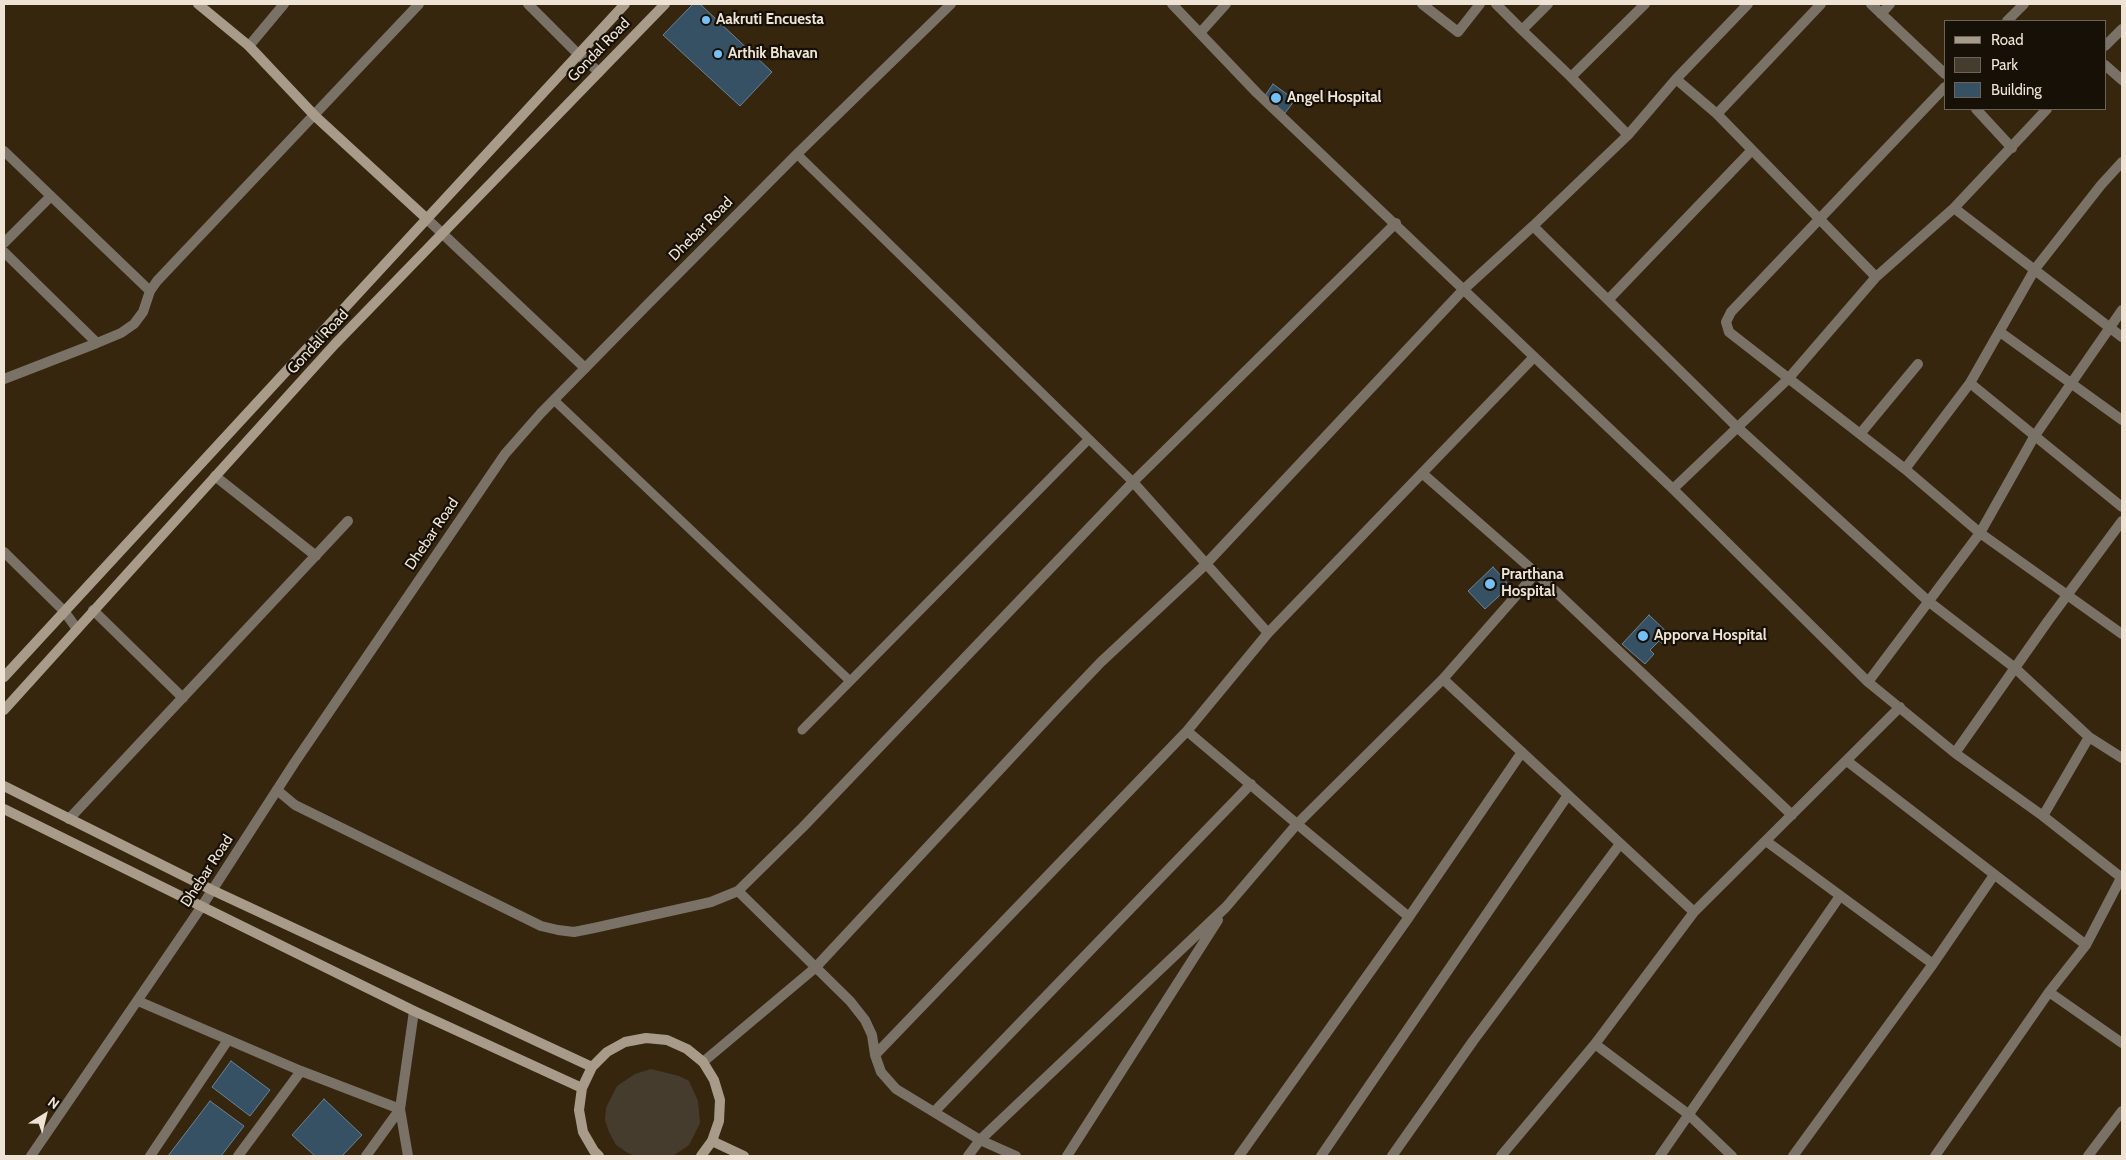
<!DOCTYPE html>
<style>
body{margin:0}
#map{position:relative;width:2126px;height:1160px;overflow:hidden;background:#36260e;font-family:Cabin,sans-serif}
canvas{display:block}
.frame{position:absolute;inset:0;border:5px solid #eee3d5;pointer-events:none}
.legend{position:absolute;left:1944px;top:20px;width:162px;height:90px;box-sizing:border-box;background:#171007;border:1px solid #6d6459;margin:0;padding:6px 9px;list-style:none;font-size:15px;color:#eee3d5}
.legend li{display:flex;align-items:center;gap:10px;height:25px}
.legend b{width:25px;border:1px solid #6d6459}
.north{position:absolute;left:20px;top:1090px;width:50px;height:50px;-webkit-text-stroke:4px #171007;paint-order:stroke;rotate:36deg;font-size:14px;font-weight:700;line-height:20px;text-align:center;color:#eee3d5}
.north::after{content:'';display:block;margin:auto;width:18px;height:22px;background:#eee3d5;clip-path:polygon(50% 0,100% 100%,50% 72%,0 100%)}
</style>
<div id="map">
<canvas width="2126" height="1160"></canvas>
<div class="frame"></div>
<ul class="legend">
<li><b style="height:6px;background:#a89b8a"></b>Road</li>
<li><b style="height:14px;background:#463c2e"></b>Park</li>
<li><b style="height:14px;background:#375164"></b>Building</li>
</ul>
<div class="north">N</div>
</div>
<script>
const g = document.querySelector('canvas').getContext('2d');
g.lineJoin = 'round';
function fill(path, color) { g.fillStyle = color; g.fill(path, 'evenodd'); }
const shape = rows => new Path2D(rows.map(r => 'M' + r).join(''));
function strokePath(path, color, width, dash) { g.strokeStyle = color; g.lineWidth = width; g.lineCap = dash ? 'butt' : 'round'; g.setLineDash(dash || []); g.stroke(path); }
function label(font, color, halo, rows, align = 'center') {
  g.font = font + ' Cabin,sans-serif'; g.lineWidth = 4.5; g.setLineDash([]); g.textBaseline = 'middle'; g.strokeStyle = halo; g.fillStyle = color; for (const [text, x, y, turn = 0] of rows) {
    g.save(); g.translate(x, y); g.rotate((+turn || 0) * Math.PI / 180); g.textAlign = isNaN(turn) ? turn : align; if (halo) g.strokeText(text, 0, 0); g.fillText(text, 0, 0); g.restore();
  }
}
fill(shape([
 [651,1069,679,1076,689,1081,698,1101,700,1123,689,1145,673,1156,635,1156,628,1153,616,1145,609,1132,605,1120,606,1108,617,1086,635,1074]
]), '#463c2e');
const building = shape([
 [693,4,700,4,772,72,740,106,663,35,693,4],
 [1273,84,1295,100,1285,113,1264,97,1273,84],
 [1493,567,1510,586,1485,609,1468,591,1493,567],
 [1649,615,1671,636,1663,644,1659,641,1650,650,1654,654,1645,664,1622,644,1649,615],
 [231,1061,270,1090,250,1116,212,1087,231,1061],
 [324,1099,362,1135,342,1156,315,1156,292,1135,324,1099],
 [210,1101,244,1126,221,1156,168,1156,210,1101]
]);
fill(building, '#375164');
strokePath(building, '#688498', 1);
strokePath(shape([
 [797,154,1133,482],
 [554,400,850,681],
 [802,730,1089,439]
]), '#7a7267', 9);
strokePath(shape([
 [528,4,579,55,599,72],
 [1172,4,1257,93,1673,489,1868,682,1955,753,2043,816,2122,878],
 [1422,4,1458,32,1480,4],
 [1496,4,1522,30,1548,4],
 [1871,4,1945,74],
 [1881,14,1890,4],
 [2007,21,2024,4],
 [1522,30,1571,77,1645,4],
 [1200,33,1226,4],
 [249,46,284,4],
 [2105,46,2122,29],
 [2105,65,2122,80],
 [1571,77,1628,135,1676,79,1717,114,1876,277],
 [1676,79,1748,4],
 [1945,87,1731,312,1726,322,1729,332,1905,469,1980,533,2122,634],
 [1976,109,2012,148],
 [1717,114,1821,4],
 [4,151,150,291],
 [1954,208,2122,337],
 [427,219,585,368],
 [1533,226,1628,135],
 [4,243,51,196],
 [4,252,97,343],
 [1608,300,1752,150],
 [2000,332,2122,420],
 [4,379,97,343,121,333,134,324,143,312,150,291,157,281,419,4],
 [1970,383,2122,507],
 [1860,434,1918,364],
 [1905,469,1970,383,2035,269,2101,185,2122,162],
 [1422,473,1536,573,1792,815],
 [215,476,316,556],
 [1133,482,1268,633],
 [1673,489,1788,379,1876,277,1954,208,2047,109],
 [4,552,64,611,77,629],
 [1536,573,1443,679,1694,912],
 [93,610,183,698],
 [1868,682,1980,533,2034,437,2122,310],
 [1955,753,2048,621,2122,521],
 [1847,761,2086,945,2122,876],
 [277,790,295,805,541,926,558,930,574,932,594,928,711,902,738,891,803,827,1133,482,1396,223],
 [2043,816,2089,737],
 [69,819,348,521],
 [1766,841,1933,964],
 [738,891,850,1001,865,1020,872,1035,875,1055,881,1072,896,1089,980,1140,1016,1156],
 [1409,917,1522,752],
 [2049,992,2122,1043],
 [138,1001,301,1071,400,1109,366,1156],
 [1595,1044,1688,1114,1732,1156],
 [875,1055,1187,731,1268,633,1534,357],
 [703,1062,815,968,1058,707,1101,662,1205,565,1463,290,1533,226,1737,427,1928,601,2015,668,2089,737,2122,758],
 [934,1112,1251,784],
 [150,1156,228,1040],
 [238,1156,301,1071],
 [408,1156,400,1109,414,1011],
 [968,1156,980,1140,1226,907,1297,824,1187,731],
 [1067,1156,1218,920],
 [1239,1156,1409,917,1297,824,1443,679],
 [1321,1156,1568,795],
 [1392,1156,1473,1041,1620,844],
 [1501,1156,1595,1044,1694,912,1900,707],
 [1660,1156,1840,896],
 [1793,1156,1933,964,1994,875],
 [1935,1156,2049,992,2086,945],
 [2088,1156,2122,1111]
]), '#7a7267', 10);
strokePath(shape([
 [31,1156,202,906,295,762,505,454,541,413,648,304,797,154,951,4]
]), '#7a7267', 10);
strokePath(shape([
 [198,4,249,46,315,116,427,219],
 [4,677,625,4],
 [4,710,335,344,665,4],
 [4,786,212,890,592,1067],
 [4,809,414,1011,582,1088],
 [712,1141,744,1156],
 [599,1156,594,1151,583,1132,579,1110,582,1088,592,1067,607,1052,625,1042,646,1038,667,1040,687,1049,703,1062,714,1080,720,1100,719,1121,712,1141,701,1156]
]), '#a89b8a', 10);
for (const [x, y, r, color] of [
 [706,20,5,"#74c0f6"],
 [718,54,5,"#74c0f6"],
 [1276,98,6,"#74c0f6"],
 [1490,584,6,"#74c0f6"],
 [1643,636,6,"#74c0f6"]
]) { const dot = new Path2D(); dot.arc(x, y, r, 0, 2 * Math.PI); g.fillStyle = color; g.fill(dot); strokePath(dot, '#171007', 2); }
label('bold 15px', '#eee3d5', '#171007', [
 ["Aakruti Encuesta",716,20],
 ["Arthik Bhavan",728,54],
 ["Angel Hospital",1287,98],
 ["Prarthana",1501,575],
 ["Hospital",1501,592],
 ["Apporva Hospital",1654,636]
], 'left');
label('15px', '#eee3d5', '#171007', [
 ["Gondal Road",599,50,-46],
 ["Dhebar Road",701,229,-45],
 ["Gondal Road",318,342,-47],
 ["Dhebar Road",432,534,-56],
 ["Dhebar Road",207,871,-57]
]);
</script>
